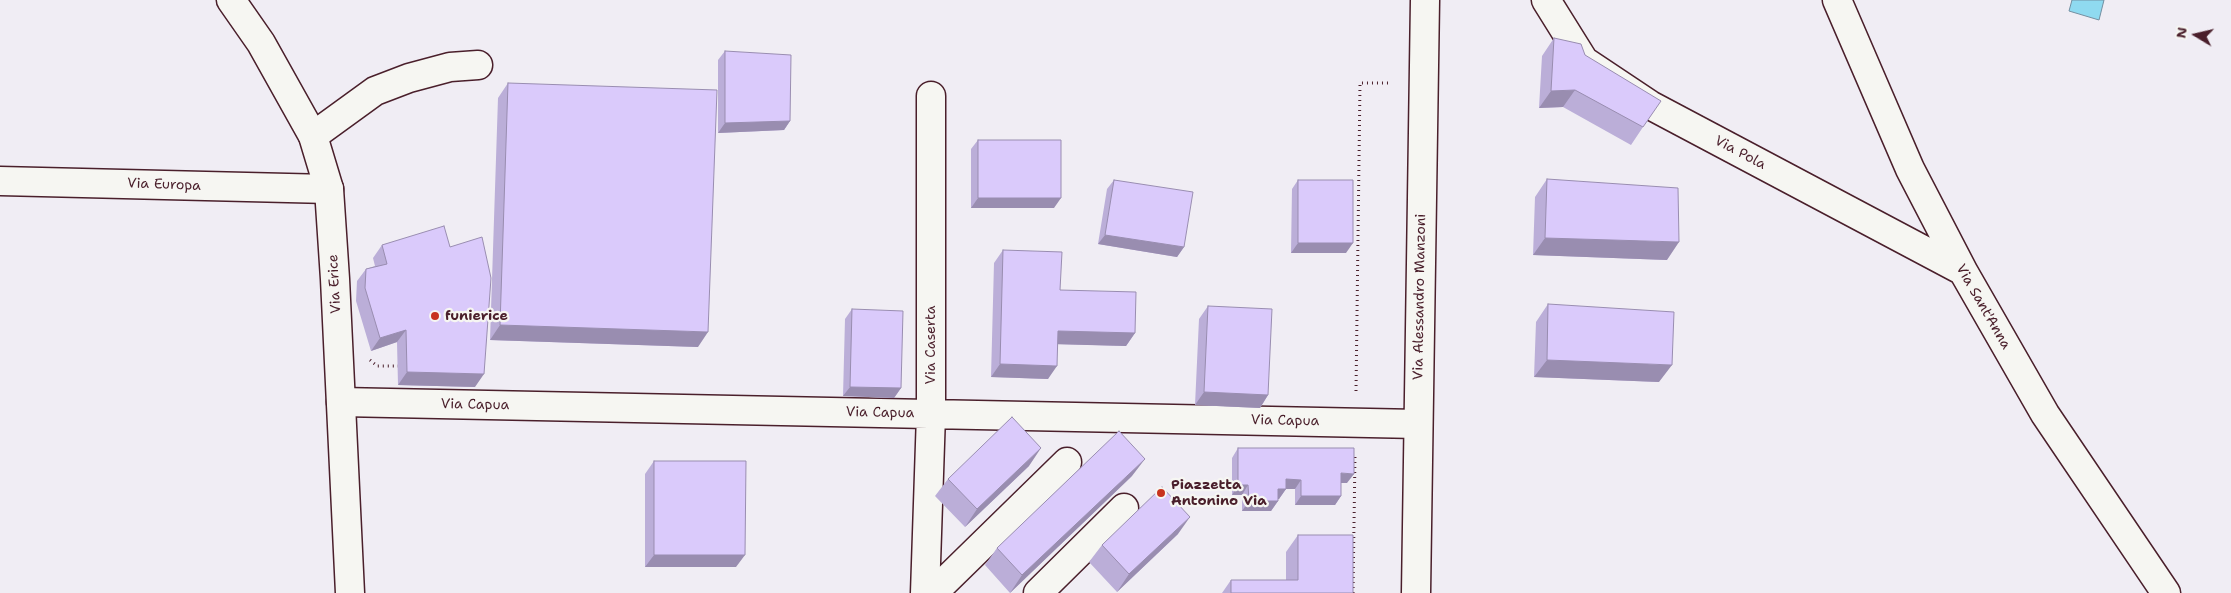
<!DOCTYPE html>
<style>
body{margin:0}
#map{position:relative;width:2231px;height:593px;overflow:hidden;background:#f0edf4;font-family:"Shantell Sans",sans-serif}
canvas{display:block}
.north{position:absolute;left:2171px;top:10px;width:50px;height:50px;-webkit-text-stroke:4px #f6f6f2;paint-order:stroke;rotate:279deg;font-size:14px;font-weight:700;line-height:20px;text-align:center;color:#4a1f2b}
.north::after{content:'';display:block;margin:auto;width:18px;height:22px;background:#4a1f2b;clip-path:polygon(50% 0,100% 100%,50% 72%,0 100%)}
</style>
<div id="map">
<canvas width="2231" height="593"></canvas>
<div class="north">N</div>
</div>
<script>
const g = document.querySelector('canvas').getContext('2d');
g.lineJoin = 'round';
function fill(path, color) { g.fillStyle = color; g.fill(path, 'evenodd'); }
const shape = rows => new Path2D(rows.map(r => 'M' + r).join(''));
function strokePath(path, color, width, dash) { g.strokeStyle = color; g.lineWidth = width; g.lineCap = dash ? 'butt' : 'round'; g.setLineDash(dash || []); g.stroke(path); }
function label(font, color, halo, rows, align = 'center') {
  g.font = font + ' "Shantell Sans",sans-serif'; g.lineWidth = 4.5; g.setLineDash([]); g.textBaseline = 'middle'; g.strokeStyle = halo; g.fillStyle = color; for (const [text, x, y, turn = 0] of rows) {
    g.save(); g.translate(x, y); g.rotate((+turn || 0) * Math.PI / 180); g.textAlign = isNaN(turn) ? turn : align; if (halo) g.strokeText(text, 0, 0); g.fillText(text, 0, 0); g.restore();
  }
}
const water = shape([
 [2072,0,2104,0,2099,20,2069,11,2072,0]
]);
fill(water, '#8fdaf0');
strokePath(water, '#738fa1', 1);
const minor = shape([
 [1546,0,1584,61,1650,105,1963,271],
 [1837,0,1910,169,1963,271,2045,414,2166,593],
 [313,136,375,91,409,78,450,67,478,65],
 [0,181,329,189],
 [341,402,1418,424],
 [925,593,931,414,931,96],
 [933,593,1067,462],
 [1038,593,1124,508],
 [1416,593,1425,0]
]);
const major = shape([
 [231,0,261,43,313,136,329,189,335,279,350,593]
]);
strokePath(minor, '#4a1f2b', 31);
strokePath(major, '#4a1f2b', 31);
strokePath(shape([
 [370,360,377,366,398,366],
 [1356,391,1360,83,1391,83],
 [1353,593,1355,455]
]), '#4a1f2b', 3, [1, 4]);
strokePath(minor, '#f6f6f2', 28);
strokePath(major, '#f6f6f2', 28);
fill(shape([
 [1554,38,1585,55,1643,127,1631,145,1563,107,1539,108,1542,56],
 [725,51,790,121,784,130,718,133,718,60],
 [508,83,698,347,490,340,498,98],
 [978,140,1054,208,971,208,971,149],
 [1547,179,1667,260,1533,255,1535,197],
 [1114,180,1184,247,1177,257,1098,244,1107,189],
 [1298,180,1346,253,1291,253,1292,189],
 [382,245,475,387,398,385,397,342,371,351,356,301,357,281,366,269,375,266,373,258],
 [1003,250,1060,290,1135,333,1126,346,1058,344,1048,379,991,377,994,263],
 [1548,304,1659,382,1534,377,1536,322],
 [1208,306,1268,395,1260,408,1195,405,1199,319],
 [852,309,901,388,894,398,843,396,845,319],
 [1238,448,1347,483,1341,483,1341,496,1335,505,1295,505,1295,489,1286,489,1279,499,1278,499,1278,501,1271,511,1242,511,1242,495,1232,495,1232,458],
 [654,461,736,567,645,567,645,474],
 [1029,466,965,527,935,496,948,479],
 [1132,476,1010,593,985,565,997,548],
 [1178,534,1117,592,1089,562,1102,545],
 [1298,535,1353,593,1222,593,1231,580,1286,580,1286,552]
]), '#bbaed8');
fill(shape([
 [1575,90,1563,107,1539,108,1551,91],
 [790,121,784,130,718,133,725,123],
 [978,198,1061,198,1054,208,971,208],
 [1105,235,1184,247,1177,257,1098,244],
 [1545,238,1679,242,1667,260,1533,255],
 [1298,243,1353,243,1346,253,1291,253],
 [500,325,708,332,698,347,490,340],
 [406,330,397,342,371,351,380,338],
 [1058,331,1135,333,1126,346,1049,344],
 [1547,360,1672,365,1659,382,1534,377],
 [1000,364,1057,366,1048,379,991,377],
 [407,372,484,374,475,387,398,385],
 [850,387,901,388,894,398,843,396],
 [1204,392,1268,395,1260,408,1195,405],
 [1041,448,1029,466,965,527,977,509],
 [1145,459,1132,476,1010,593,1022,575],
 [1341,473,1354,474,1347,483,1334,483],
 [1286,479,1301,480,1295,489,1279,489],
 [1238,485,1248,485,1242,495,1232,495],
 [1278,489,1286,489,1279,499,1271,499],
 [1301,496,1341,496,1335,505,1295,505],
 [1249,501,1278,501,1271,511,1242,511],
 [1190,517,1178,534,1117,592,1129,574],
 [654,555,745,555,736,567,645,567]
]), '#998db0');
const building = shape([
 [1554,38,1581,44,1585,55,1661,101,1643,127,1575,90,1551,91,1554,38],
 [725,51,791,55,790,121,725,123,725,51],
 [508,83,717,90,708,332,500,325,508,83],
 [978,140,1061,140,1061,198,978,198,978,140],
 [1547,179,1678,188,1679,242,1545,238,1547,179],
 [1114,180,1193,192,1184,247,1105,235,1114,180],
 [1298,180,1353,180,1353,243,1298,243,1298,180],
 [444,226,450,247,482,237,491,278,484,374,407,372,406,330,380,338,365,288,366,269,387,264,382,245,444,226],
 [1003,250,1062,252,1060,290,1136,292,1135,333,1058,331,1057,366,1000,364,1003,250],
 [1548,304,1674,312,1672,365,1547,360,1548,304],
 [1208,306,1272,309,1268,395,1204,392,1208,306],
 [852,309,903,311,901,388,850,387,852,309],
 [1012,417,1041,448,977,509,948,479,1012,417],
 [1119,431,1145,459,1022,575,997,548,1119,431],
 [1238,448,1354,448,1354,474,1341,473,1341,496,1301,496,1301,480,1286,479,1286,489,1278,489,1278,501,1249,501,1248,485,1238,485,1238,448],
 [654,461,746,461,745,555,654,555,654,461],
 [1162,487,1190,517,1129,574,1102,545,1162,487],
 [1298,535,1353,535,1353,593,1231,593,1231,580,1298,580,1298,535]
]);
fill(building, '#dacafb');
strokePath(building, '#998db0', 1);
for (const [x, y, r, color] of [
 [435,316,5,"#c8321e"],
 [1161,493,5,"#c8321e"]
]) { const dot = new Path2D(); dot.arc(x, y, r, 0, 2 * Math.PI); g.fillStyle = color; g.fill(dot); strokePath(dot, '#f6f6f2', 2); }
label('14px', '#4a1f2b', '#f6f6f2', [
 ["Via Pola",1740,153,28],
 ["Via Europa",164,185,2],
 ["Via Erice",335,284,-93],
 ["Via Alessandro Manzoni",1420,297,-89],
 ["Via Sant'Anna",1983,307,60],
 ["Via Caserta",931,345,-90],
 ["Via Capua",475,405,1],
 ["Via Capua",880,413,1],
 ["Via Capua",1285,421,1]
]);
label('bold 14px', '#4a1f2b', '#f6f6f2', [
 ["funierice",445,316],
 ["Piazzetta",1171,485],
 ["Antonino Via",1171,501]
], 'left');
</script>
